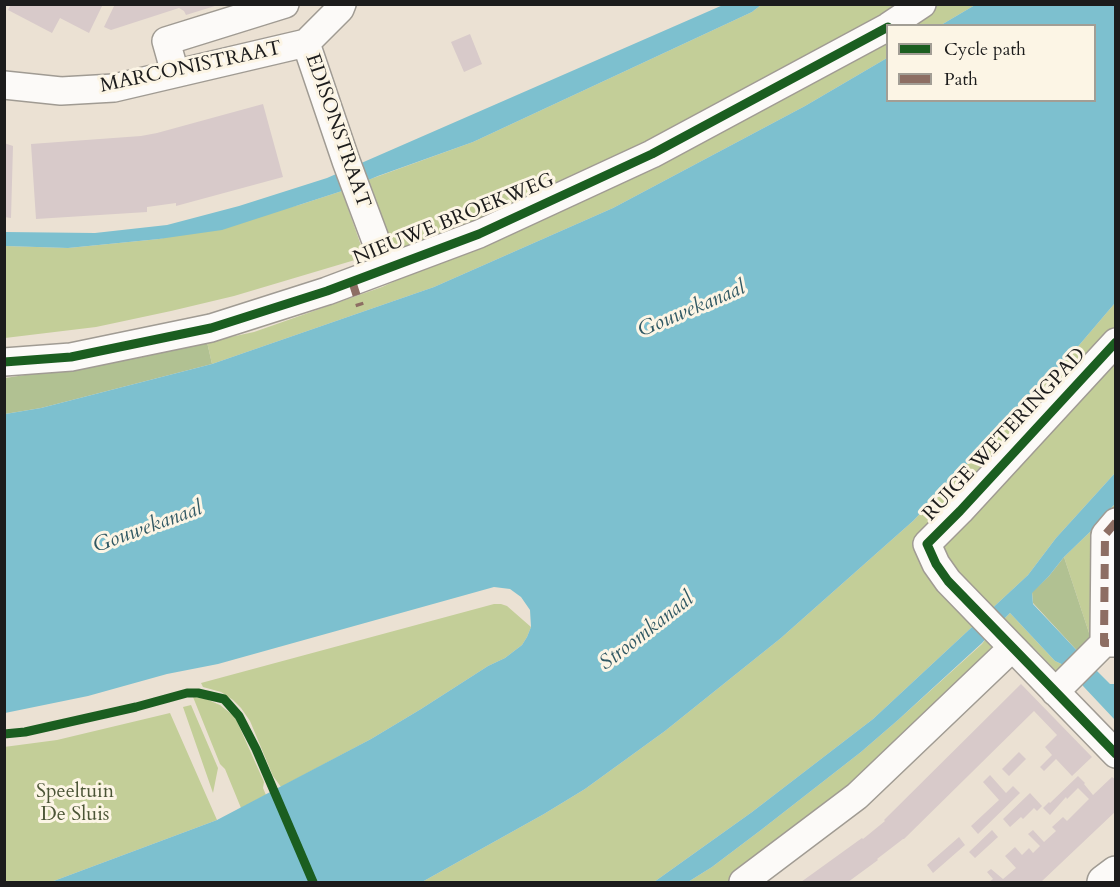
<!DOCTYPE html>
<style>
body{margin:0}
#map{position:relative;width:1120px;height:887px;overflow:hidden;background:#ebe1d3;font-family:Cardo,serif}
canvas{display:block}
.frame{position:absolute;inset:0;border:6px solid #1c1c1c;pointer-events:none}
.legend{position:absolute;left:886px;top:24px;width:210px;height:78px;box-sizing:border-box;background:#fcf5e5;border:2px solid #a29e95;margin:0;padding:8px 10px;list-style:none;font-size:18px;color:#1c1c1c}
.legend li{display:flex;align-items:center;gap:12px;height:30px}
.legend b{width:30px;border:2px solid #a29e95}
</style>
<div id="map">
<canvas width="1120" height="887"></canvas>
<div class="frame"></div>
<ul class="legend">
<li><b style="height:8px;background:#1b5e20"></b>Cycle path</li>
<li><b style="height:8px;background:#8d6e63"></b>Path</li>
</ul>
</div>
<script>
const g = document.querySelector('canvas').getContext('2d');
g.lineJoin = 'round';
function fill(path, color) { g.fillStyle = color; g.fill(path, 'evenodd'); }
const shape = rows => new Path2D(rows.map(r => 'M' + r).join(''));
function strokePath(path, color, width, dash) { g.strokeStyle = color; g.lineWidth = width; g.lineCap = dash ? 'butt' : 'round'; g.setLineDash(dash || []); g.stroke(path); }
function label(font, color, halo, rows, align = 'center') {
  g.font = font + ' Cardo,serif'; g.lineWidth = 6; g.setLineDash([]); g.textBaseline = 'middle'; g.strokeStyle = halo; g.fillStyle = color; for (const [text, x, y, turn = 0] of rows) {
    g.save(); g.translate(x, y); g.rotate((+turn || 0) * Math.PI / 180); g.textAlign = isNaN(turn) ? turn : align; if (halo) g.strokeText(text, 0, 0); g.fillText(text, 0, 0); g.restore();
  }
}
fill(shape([
 [761,5,900,5,866,26,576,179,409,251,391,241,385,234,365,181,473,142,752,12],
 [927,5,975,5,941,25,892,26],
 [887,28,887,58,805,106,613,208,434,287,212,364,207,342,254,332,382,287,440,261],
 [342,191,365,257,234,296,171,311,96,327,5,338,5,246,68,248,159,239,299,205],
 [1115,303,1115,473,1056,538,1028,575,873,719,752,812,654,882,422,882,544,814,585,789,665,731,781,638,913,521,1075,350],
 [1115,504,1115,515,1093,645,1064,557,1092,530,1098,521],
 [494,604,501,604,507,606,531,627,527,637,522,645,505,658,488,666,421,709,371,739,281,787,273,776,250,721,241,708,233,700,221,692,203,687,201,683],
 [1010,613,1055,661,1070,668,1061,676,1033,647,1028,650,998,625],
 [990,633,996,639,995,654,980,659,857,779,733,882,726,882,723,881,720,882,688,882,712,867,761,830,861,752,898,720,982,644],
 [193,697,206,699,220,705,235,717,264,782,263,788,266,795,241,808,225,769,220,764],
 [191,705,218,768,213,793,183,707],
 [170,713,217,820,51,882,5,882,4,747,57,740]
]), '#c3ce98');
fill(shape([
 [207,342,212,364,41,408,5,414,5,378,138,358],
 [1064,557,1093,645,1082,656,1033,603,1032,592,1049,576]
]), '#b1c192');
fill(shape([
 [723,5,761,5,752,12,473,142,378,176,342,191,222,230,159,239,68,248,5,246,5,232,95,233,167,225,239,206,327,178],
 [975,5,1115,5,1115,303,1075,350,913,521,781,638,665,731,585,789,544,814,422,882,51,882,217,820,371,739,421,709,488,666,505,658,522,645,527,637,531,627,530,610,521,597,510,589,494,587,218,664,167,674,88,696,5,713,5,414,41,408,212,364,434,287,613,208,805,106,887,58,888,100,1094,100,1094,26,941,25],
 [1115,473,1115,504,1098,521,1092,530,1064,557,1049,576,1032,593,1033,604,1082,656,1070,668,1055,661,1010,613,998,625,982,643,898,720,861,752,761,830,712,867,688,882,654,882,752,812,873,719,1028,575,1056,538],
 [1090,664,1110,684,1115,684,1115,720,1083,686,1079,676]
]), '#7dc0cf');
fill(shape([
 [11,4,103,4,89,33,60,18,52,33,8,10],
 [115,4,218,4,218,5,186,15,184,11,179,8,111,30,104,27],
 [470,34,482,64,464,72,451,42],
 [263,104,283,177,176,206,176,203,147,207,147,212,36,219,31,144,141,136,157,133],
 [4,143,13,146,11,218,4,217],
 [1021,684,1092,757,1072,776,1056,759,1044,771,1040,767,1052,755,1045,747,1057,735,1034,711,904,839,903,839,877,859,878,860,848,882,801,882,862,838,863,839,885,821,884,820],
 [1019,752,1026,759,1009,776,1002,769],
 [990,775,1006,793,1013,786,1020,793,978,834,971,826,999,800,983,782],
 [1078,776,1085,783,1084,784,1093,795,1112,777,1116,780,1116,811,1041,882,989,882,993,879,987,872,991,869,1003,879,1016,868,1005,856,1015,847,1022,855,1029,848,1033,853,1040,846,1028,834,1033,830,1044,842,1056,831,1052,827,1063,817,1067,821,1089,799,1078,788,1067,799,1066,797,1050,815,1043,808,1049,802,1050,803],
 [1030,793,1042,806,1037,811,1034,808,1023,819,1021,817,1010,827,1003,819],
 [992,830,998,837,975,858,969,852],
 [959,837,965,845,933,873,927,865]
]), '#d8caca');
const minor = shape([
 [342,4,340,9,306,43,346,161,386,268],
 [889,26,922,4],
 [175,73,166,41,285,4],
 [4,85,61,91,114,88,306,43],
 [1116,342,960,511,927,544,936,564,948,581,1116,754],
 [4,362,71,357,211,328,327,291,479,234,652,154,888,27],
 [1116,522,1105,535,1104,643,1116,643],
 [1055,692,1104,643],
 [743,882,857,796,1012,648]
]);
const major = shape([
 [1104,882,1116,873]
]);
strokePath(minor, '#a09b93', 30);
strokePath(major, '#a09b93', 36);
strokePath(minor, '#fcfaf8', 27);
strokePath(major, '#fcfaf8', 33);
strokePath(shape([
 [352,281,360,306],
 [1116,522,1105,535,1104,643,1116,643]
]), '#8d6e63', 8, [15, 8]);
strokePath(shape([
 [1116,342,960,511,927,544,936,564,948,581,1116,754],
 [4,362,71,357,211,328,327,291,479,234,652,154,888,27],
 [4,734,25,732,136,707,187,693,198,693,224,699,239,716,256,749,313,882]
]), '#1b5e20', 9);
label('20px', '#1c1c1c', '#fcf5e5', [
 ["MARCONISTRAAT",191,68,-12],
 ["EDISONSTRAAT",337,131,71],
 ["NIEUWE BROEKWEG",454,220,-22],
 ["RUIGE WETERINGPAD",1005,435,-47]
]);
label('20px', '#4b5536', '#fcf5e5', [
 ["Speeltuin",75,792],
 ["De Sluis",75,815]
]);
label('italic 21px', '#305863', '#fcf5e5', [
 ["Gouwekanaal",692,310,-23],
 ["Gouwekanaal",148,528,-20],
 ["Stroomkanaal",647,632,-38]
]);
</script>
